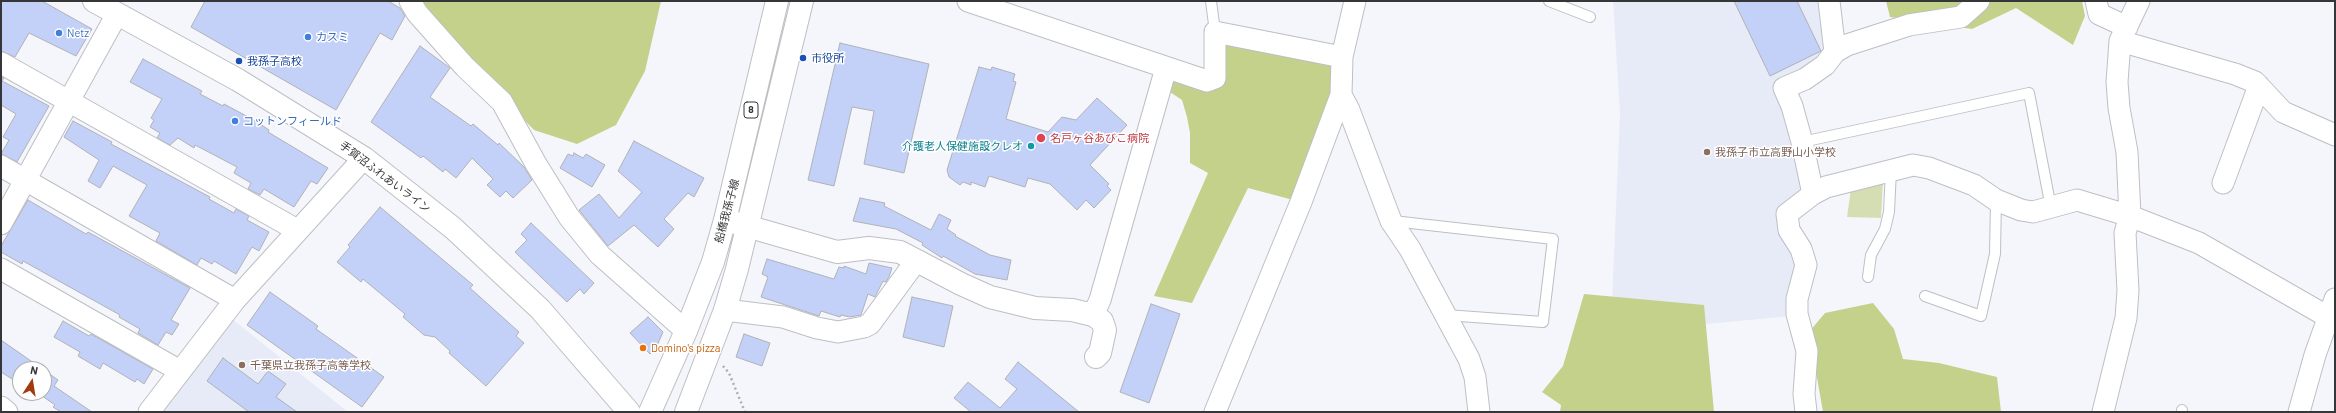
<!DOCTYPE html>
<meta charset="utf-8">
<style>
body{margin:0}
#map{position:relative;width:2336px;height:413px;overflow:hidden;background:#f5f6fb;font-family:Barlow,sans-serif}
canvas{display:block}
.frame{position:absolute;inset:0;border:2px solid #353638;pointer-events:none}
.north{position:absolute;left:12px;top:361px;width:40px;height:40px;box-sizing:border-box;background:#fff;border:1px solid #aeafaf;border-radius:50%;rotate:12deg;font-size:11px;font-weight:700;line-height:16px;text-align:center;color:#353638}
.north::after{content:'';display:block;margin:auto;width:14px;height:18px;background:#a03b10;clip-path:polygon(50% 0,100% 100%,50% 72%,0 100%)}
</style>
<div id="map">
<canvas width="2336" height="413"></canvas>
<div class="frame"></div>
<div class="north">N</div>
</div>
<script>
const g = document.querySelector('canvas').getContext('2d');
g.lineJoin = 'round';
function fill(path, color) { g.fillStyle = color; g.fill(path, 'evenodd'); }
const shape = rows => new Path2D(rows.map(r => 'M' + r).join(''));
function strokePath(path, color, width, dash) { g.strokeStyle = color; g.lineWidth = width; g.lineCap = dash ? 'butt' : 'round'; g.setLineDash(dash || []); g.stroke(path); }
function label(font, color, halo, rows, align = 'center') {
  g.font = font + ' Barlow,"Noto Sans JP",sans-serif'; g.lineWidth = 3; g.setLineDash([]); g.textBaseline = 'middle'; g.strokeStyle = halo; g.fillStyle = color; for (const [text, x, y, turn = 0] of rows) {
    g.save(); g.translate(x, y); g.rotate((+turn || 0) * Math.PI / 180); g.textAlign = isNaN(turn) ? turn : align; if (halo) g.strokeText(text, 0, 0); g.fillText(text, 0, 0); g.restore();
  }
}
fill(shape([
 [1613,1,1824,1,1827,54,1779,84,1806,190,1786,208,1797,253,1792,316,1695,325,1612,303,1620,114],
 [231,318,348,412,159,412]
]), '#e6ebf7');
fill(shape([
 [1883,181,1881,218,1847,217,1851,189]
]), '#d4deb2');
fill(shape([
 [406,1,661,1,645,71,616,125,577,144,534,130],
 [1886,1,2082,1,2085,16,2073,45,2016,8,1972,29,1890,17],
 [1218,40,1333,61,1335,94,1297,201,1248,188,1192,303,1154,296,1208,173,1190,163,1190,133,1187,117,1182,100,1170,92,1168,83,1175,80,1211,89],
 [1584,294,1704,305,1714,412,1560,412,1561,405,1542,392,1563,366],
 [1873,303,1894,329,1903,359,1939,363,1997,377,2001,412,1823,412,1809,332,1825,313]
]), '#c3d18a');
const building = shape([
 [1,1,42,1,92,29,76,56,29,33,15,57,1,51,1,1],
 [205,1,388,1,400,8,405,16,392,40,380,33,336,110,191,27,205,1],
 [1734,1,1797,1,1821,51,1770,76,1734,1],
 [840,43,929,64,904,173,864,164,874,111,852,107,834,186,808,180,840,43],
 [420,46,450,68,430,97,471,126,473,124,498,145,499,143,524,167,532,180,513,198,506,191,500,197,487,185,493,179,472,158,456,178,445,169,443,172,423,156,421,158,371,122,420,46],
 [143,59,202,91,200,94,223,106,224,104,254,120,269,130,268,132,328,168,317,184,311,181,294,207,264,189,260,195,248,189,251,183,234,173,237,167,195,145,194,148,178,138,170,145,157,138,160,133,150,127,154,120,151,118,162,99,130,82,143,59],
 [979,67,991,70,992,67,1015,74,1013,81,1016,82,1006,119,1048,132,1062,117,1076,120,1097,98,1127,125,1090,165,1109,184,1107,186,1111,190,1094,208,1086,200,1077,210,1050,184,1028,178,1025,187,989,176,985,187,971,182,971,185,963,182,960,185,949,177,947,170,979,67],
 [1,77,4,78,2,81,49,106,17,162,1,154,9,140,3,137,16,114,1,105,1,77],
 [73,121,112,142,111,144,210,197,209,199,234,213,236,209,249,216,247,220,269,232,259,251,252,247,236,274,214,261,212,264,201,258,197,265,156,241,160,233,129,216,147,185,113,166,100,188,88,181,99,160,64,137,73,121],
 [634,141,704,178,694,197,688,193,664,219,674,229,658,247,634,225,608,246,579,210,599,194,619,218,642,192,618,171,634,141],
 [574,153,583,158,586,154,605,165,592,187,560,168,568,154,573,156,574,153],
 [860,198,885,203,884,206,931,230,939,214,951,220,947,229,956,235,955,236,990,255,1011,260,1007,280,975,274,943,256,942,258,922,245,923,243,896,229,853,221,860,198],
 [28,200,86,234,88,232,190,288,171,320,179,324,172,335,166,332,158,345,138,333,140,329,119,317,120,315,23,261,22,264,1,252,1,246,28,200],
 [380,207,473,285,470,288,519,332,516,336,524,343,486,386,449,353,450,351,435,337,424,335,403,317,405,314,363,279,361,282,337,262,350,247,348,245,380,207],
 [531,223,594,283,584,294,580,289,567,302,515,252,527,240,521,234,531,223],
 [767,259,834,279,839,267,844,268,844,266,866,274,869,263,892,268,889,277,886,282,883,281,875,297,868,294,861,315,850,317,841,315,840,317,821,311,819,316,761,297,768,277,762,274,767,259],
 [270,292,318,326,316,329,384,377,362,407,247,325,270,292],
 [912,297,953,306,944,347,903,337,912,297],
 [1151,304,1180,314,1149,403,1120,392,1151,304],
 [648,317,663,332,656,348,650,354,630,333,648,317],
 [63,321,89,336,91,334,153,369,144,384,137,379,135,382,103,363,100,369,78,356,80,352,54,337,63,321],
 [744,334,770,343,762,366,736,357,744,334],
 [1,340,41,368,42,369,20,369,20,384,1,372,1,340],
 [223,358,258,384,268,371,286,384,276,397,297,412,249,412,207,381,223,358],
 [1018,362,1079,412,971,412,954,398,968,382,1000,408,1017,389,1005,379,1018,362],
 [44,370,58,380,54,386,92,412,61,412,53,407,55,405,38,393,44,393,44,370]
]);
fill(building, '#c3d0f7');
strokePath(building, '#b0b2b6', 1);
const service = shape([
 [1211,1,1215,32],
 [1549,1,1590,17],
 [1802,142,2029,93,2051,208],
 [1393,221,1553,239,1543,322,1446,315],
 [1868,277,1871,255,1885,229,1889,212,1891,170],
 [1925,296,1981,316,1995,254,1996,200],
 [2182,410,2182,412]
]);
const minor = shape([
 [410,1,417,13,465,67,502,102,536,164,569,217,600,255,686,331],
 [968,1,1207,81,1215,78,1215,32,1342,57,1341,95,1349,110,1391,221,1410,249,1469,359,1475,377,1479,412],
 [1829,1,1835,52],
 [2096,1,2099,14,2127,27],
 [2120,41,2235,74,2255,82,2283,112,2335,135],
 [1342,57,1355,1],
 [1,63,297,230],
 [1,166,235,300],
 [2223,183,2259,86],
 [1813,194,1826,187,1913,165,1929,168,1974,185,1996,200,2021,210,2033,212,2077,200,2130,216,2199,243,2335,321],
 [1,224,117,14],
 [1,269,180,371],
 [725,310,783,317,817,328,838,332,864,327,870,324,916,261],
 [1093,315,1100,300,1166,68],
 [1,407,7,412],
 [149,412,235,300,364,158],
 [1215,412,1301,202,1341,95],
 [1806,412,1804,394,1807,351,1797,314,1797,299,1806,265,1801,249,1789,230,1787,214,1813,194,1802,142,1792,106,1784,88,1805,79,1825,65,1835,52,1847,45,1909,25,1961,17,1979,1],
 [2103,412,2126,318,2128,291,2125,233,2130,216,2127,152,2119,108,2117,82,2120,41,2139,1],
 [2299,412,2315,355,2335,299]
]);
const tertiary = shape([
 [94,1,238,80,364,158,453,228,540,309,629,412],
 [729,221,837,252,869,248,900,252,961,284,990,297,1035,308,1072,310,1093,315,1102,321,1105,330,1100,353,1096,357]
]);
const primary = shape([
 [650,412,686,331,713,262,725,220,777,1],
 [686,412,725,310,737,269,802,1]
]);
strokePath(service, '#bdbfc4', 12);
strokePath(minor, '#bdbfc4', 23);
strokePath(tertiary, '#bdbfc4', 24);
strokePath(primary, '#bdbfc4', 24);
strokePath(shape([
 [723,366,729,373,745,412]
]), '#adaeb2', 2.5, [2, 3]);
strokePath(service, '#fff', 10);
strokePath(minor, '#fff', 21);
strokePath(tertiary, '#fff', 22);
strokePath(primary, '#fff', 22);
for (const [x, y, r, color] of [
 [59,33,4,"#3f7fe0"],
 [308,37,4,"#3f7fe0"],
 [803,58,4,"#1a4fb4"],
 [239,61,4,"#1a4fb4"],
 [235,121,4,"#3f7fe0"],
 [1041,138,5,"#e0444e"],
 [1031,146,4,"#0f9aa8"],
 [1707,152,4,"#8d6e63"],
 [643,348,4,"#e8710a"],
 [242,365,4,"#8d6e63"]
]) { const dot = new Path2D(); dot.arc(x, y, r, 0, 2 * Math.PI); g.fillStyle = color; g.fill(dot); strokePath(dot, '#fff', 1.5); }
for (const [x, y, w] of [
 [751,110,14]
]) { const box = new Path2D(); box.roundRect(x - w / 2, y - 8, w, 16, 3); g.fillStyle = '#fff'; g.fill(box); strokePath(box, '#353638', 1); }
label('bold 10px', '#353638', null, [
 ["8",751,110]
]);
label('11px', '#366cbe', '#fff', [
 ["Netz",67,33],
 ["カスミ",316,37],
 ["コットンフィールド",243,121]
], 'left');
label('11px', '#164399', '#fff', [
 ["市役所",811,58],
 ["我孫子高校",247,61]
], 'left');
label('11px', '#be3a42', '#fff', [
 ["名戸ヶ谷あびこ病院",1050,138]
], 'left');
label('11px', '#0d838f', '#fff', [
 ["介護老人保健施設クレオ",1023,146]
], 'right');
label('11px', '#785e54', '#fff', [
 ["我孫子市立高野山小学校",1715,152],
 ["千葉県立我孫子高等学校",250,365]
], 'left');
label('11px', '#353638', '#fff', [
 ["手賀沼ふれあいライン",385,177,37],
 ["船橋我孫子線",727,211,-75]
]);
label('11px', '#c56008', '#fff', [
 ["Domino's pizza",651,348]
], 'left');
</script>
